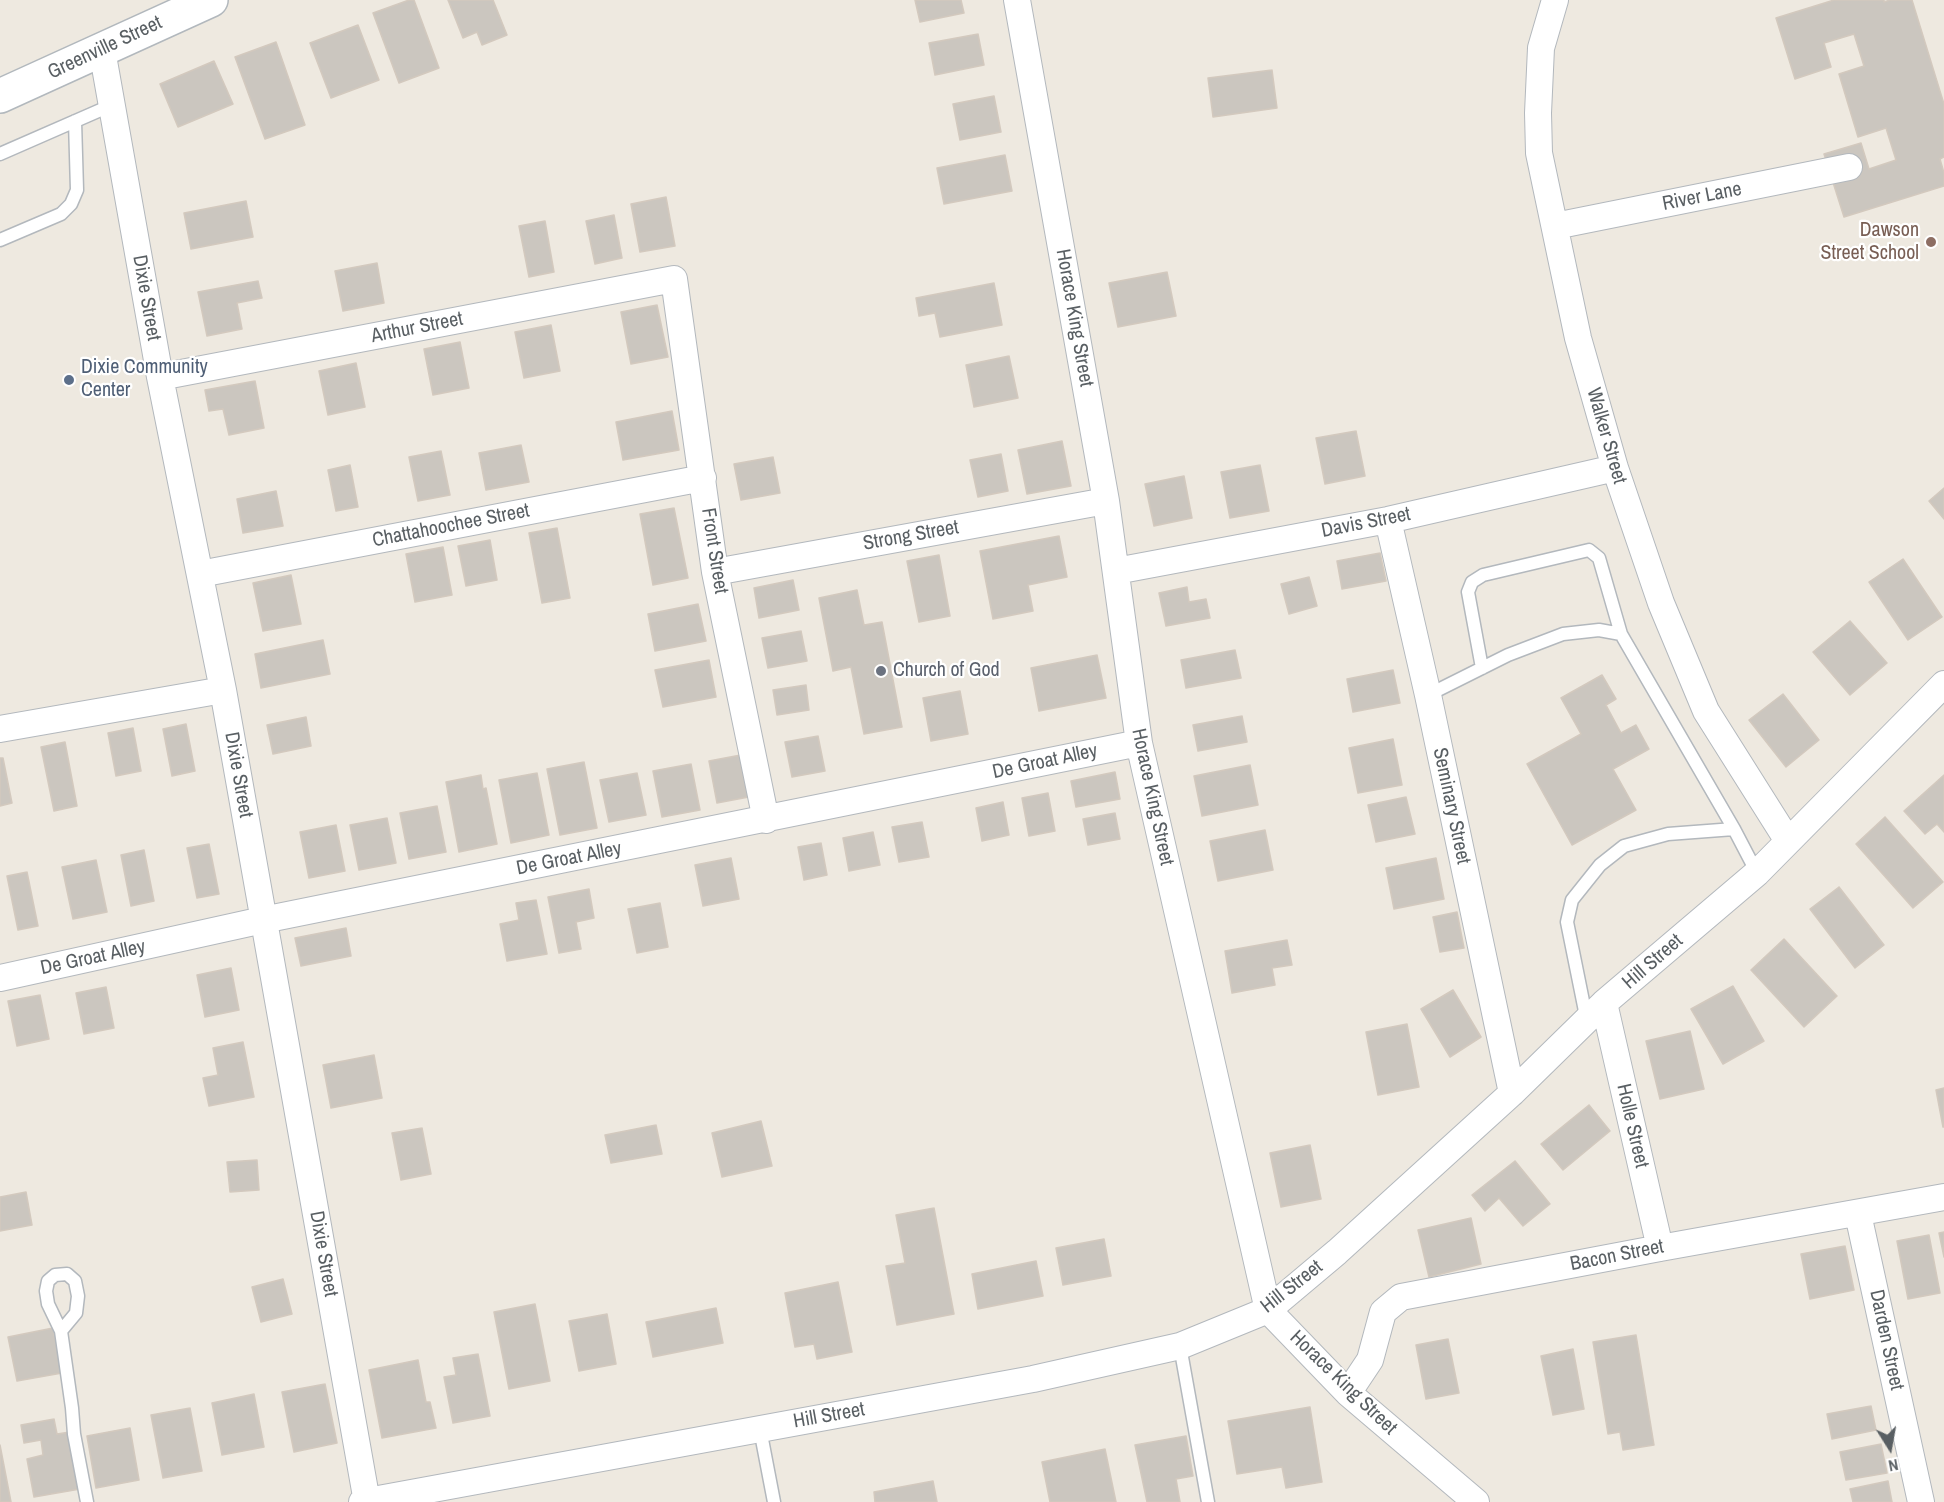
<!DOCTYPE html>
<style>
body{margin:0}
#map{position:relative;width:1944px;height:1502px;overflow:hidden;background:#eee9e0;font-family:"Archivo Narrow",sans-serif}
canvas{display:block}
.north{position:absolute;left:1860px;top:1418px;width:60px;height:60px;-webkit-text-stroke:4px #fff;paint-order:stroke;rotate:169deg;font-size:16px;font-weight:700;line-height:24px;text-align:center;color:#595f63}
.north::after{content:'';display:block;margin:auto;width:21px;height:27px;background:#595f63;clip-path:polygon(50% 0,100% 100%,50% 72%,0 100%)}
</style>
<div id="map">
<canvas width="1944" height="1502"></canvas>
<div class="north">N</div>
</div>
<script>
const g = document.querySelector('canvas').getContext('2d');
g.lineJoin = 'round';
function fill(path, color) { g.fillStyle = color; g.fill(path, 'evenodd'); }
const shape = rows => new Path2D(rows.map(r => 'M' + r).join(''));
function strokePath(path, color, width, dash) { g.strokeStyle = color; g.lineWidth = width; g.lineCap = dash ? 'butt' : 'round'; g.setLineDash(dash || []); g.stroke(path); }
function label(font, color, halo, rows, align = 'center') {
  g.font = font + ' "Archivo Narrow",sans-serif'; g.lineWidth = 4.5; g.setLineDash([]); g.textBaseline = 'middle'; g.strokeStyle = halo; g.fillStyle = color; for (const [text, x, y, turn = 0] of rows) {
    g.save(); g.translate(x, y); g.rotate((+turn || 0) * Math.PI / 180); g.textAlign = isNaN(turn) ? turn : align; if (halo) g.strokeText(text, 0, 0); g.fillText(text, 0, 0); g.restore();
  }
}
const building = shape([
 [409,0,414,0,439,68,399,83,373,13,409,0],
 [448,0,493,0,507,35,482,45,477,32,463,38,448,0],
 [915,0,961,0,964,13,920,22,915,0],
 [1834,0,1884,0,1884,2,1890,0,1912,0,1944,104,1944,157,1940,159,1944,173,1944,186,1844,217,1824,154,1861,143,1869,169,1896,160,1886,128,1858,137,1839,74,1864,66,1854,34,1824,43,1831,67,1795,79,1776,18,1834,0],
 [358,25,379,80,331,98,310,43,358,25],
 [978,34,984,65,935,75,929,43,978,34],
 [276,42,305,125,265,139,235,57,276,42],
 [214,61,233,104,178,127,160,84,214,61],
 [1272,70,1277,108,1213,117,1208,78,1272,70],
 [994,96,1001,132,960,140,953,104,994,96],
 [1005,155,1012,191,944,204,937,168,1005,155],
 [666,197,675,246,640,252,631,204,666,197],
 [246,201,253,237,191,249,184,213,246,201],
 [614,215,622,258,595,264,586,221,614,215],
 [545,221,554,272,529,277,519,226,545,221],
 [377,263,384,303,343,311,335,271,377,263],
 [1167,272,1176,316,1118,327,1109,283,1167,272],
 [258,281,262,298,237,303,242,329,207,336,198,292,258,281],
 [994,283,1002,325,940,337,935,313,919,316,916,298,994,283],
 [657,305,668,357,631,364,621,312,657,305],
 [551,325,560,371,524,378,515,332,551,325],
 [460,342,469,388,433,395,424,349,460,342],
 [1009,356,1018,398,974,407,966,365,1009,356],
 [356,363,365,407,328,415,319,371,356,363],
 [255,381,264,428,229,435,223,409,209,411,205,390,255,381],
 [672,411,679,450,623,460,616,422,672,411],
 [1356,431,1365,476,1325,484,1316,438,1356,431],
 [1062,441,1071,486,1027,494,1018,450,1062,441],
 [521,445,529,482,486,490,479,453,521,445],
 [441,451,450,495,418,501,409,457,441,451],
 [1001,454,1008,491,978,497,970,460,1001,454],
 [773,457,780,493,741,500,734,464,773,457],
 [350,465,358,507,336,511,328,470,350,465],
 [1260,465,1269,511,1230,518,1221,472,1260,465],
 [1184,476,1192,518,1154,526,1145,484,1184,476],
 [1944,488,1944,519,1929,501,1944,488],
 [276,491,283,526,243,533,237,499,276,491],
 [674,508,688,578,653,585,640,514,674,508],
 [557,528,570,598,542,603,529,533,557,528],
 [1059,536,1067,577,1028,585,1033,611,993,619,980,551,1059,536],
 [490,540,497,580,466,586,458,546,490,540],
 [443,547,452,595,415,602,406,554,443,547],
 [1380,553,1386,581,1342,589,1337,561,1380,553],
 [939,555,950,616,919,622,907,561,939,555],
 [1903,559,1942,617,1908,640,1869,582,1903,559],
 [291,575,301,624,263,631,253,583,291,575],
 [1309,577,1317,606,1289,614,1281,584,1309,577],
 [793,580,799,610,759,618,754,588,793,580],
 [1187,587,1189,602,1206,599,1210,618,1166,626,1159,593,1187,587],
 [857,590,864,625,882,622,902,727,864,734,851,667,833,671,819,598,857,590],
 [698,604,706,641,655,651,648,614,698,604],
 [1850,621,1887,663,1850,695,1813,652,1850,621],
 [801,631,807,661,768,668,762,638,801,631],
 [323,640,330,674,261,688,255,654,323,640],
 [1235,650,1241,678,1186,688,1181,660,1235,650],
 [1097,655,1106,698,1039,711,1031,668,1097,655],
 [709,660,716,697,663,707,655,670,709,660],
 [1393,670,1400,703,1353,712,1347,679,1393,670],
 [1602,675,1616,699,1606,705,1621,733,1636,725,1649,749,1613,769,1636,810,1572,845,1527,764,1581,734,1561,698,1602,675],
 [806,685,809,710,777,715,773,690,806,685],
 [960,691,968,734,931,741,923,698,960,691],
 [1783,694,1819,740,1786,767,1749,720,1783,694],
 [1242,716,1247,742,1198,751,1193,725,1242,716],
 [306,717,311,746,273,754,267,725,306,717],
 [186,724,195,771,172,776,163,729,186,724],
 [133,728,141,771,116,776,108,733,133,728],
 [818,736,825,771,792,777,785,742,818,736],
 [1393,739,1402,785,1358,793,1349,748,1393,739],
 [65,742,77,806,54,811,41,747,65,742],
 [746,754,754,796,717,803,709,761,746,754],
 [0,758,3,758,12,803,0,806,0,758],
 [584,762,597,828,560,835,547,769,584,762],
 [691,764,700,810,662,817,653,771,691,764],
 [1250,765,1258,805,1202,816,1194,776,1250,765],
 [1115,772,1120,799,1076,807,1071,781,1115,772],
 [537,773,549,835,511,843,499,780,537,773],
 [637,773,646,815,609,822,600,780,637,773],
 [481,775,483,789,486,788,497,844,459,852,446,782,481,775],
 [1944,775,1944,832,1937,824,1925,834,1904,811,1944,775],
 [1048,793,1055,831,1029,836,1022,798,1048,793],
 [1406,797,1415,834,1376,842,1368,805,1406,797],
 [1003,802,1009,835,982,841,976,808,1003,802],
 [437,806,446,852,409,859,400,813,437,806],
 [1115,813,1120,839,1088,845,1083,819,1115,813],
 [1885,817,1943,882,1913,908,1856,844,1885,817],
 [387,818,396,863,359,870,350,825,387,818],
 [922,822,929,857,899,862,892,827,922,822],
 [336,825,345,871,309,878,300,832,336,825],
 [1265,830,1273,870,1218,881,1210,841,1265,830],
 [873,832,880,865,849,871,843,838,873,832],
 [821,843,827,875,804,880,798,847,821,843],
 [209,844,219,894,197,898,187,848,209,844],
 [144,850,154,901,131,906,121,855,144,850],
 [731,858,739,899,703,906,695,865,731,858],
 [1436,858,1444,899,1394,909,1386,868,1436,858],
 [96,860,107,912,73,919,62,867,96,860],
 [27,872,38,926,18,930,7,876,27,872],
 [1839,887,1884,945,1855,968,1810,909,1839,887],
 [589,889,594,918,576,922,581,949,559,953,548,897,589,889],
 [536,900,547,954,507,961,500,924,519,920,516,903,536,900],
 [660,903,668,947,637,953,628,909,660,903],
 [1457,912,1464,948,1440,952,1433,917,1457,912],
 [346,928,351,956,301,966,295,938,346,928],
 [1784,939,1837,996,1804,1027,1751,970,1784,939],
 [1287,940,1292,965,1272,968,1275,985,1232,993,1225,951,1287,940],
 [231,968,239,1010,205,1017,197,975,231,968],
 [1733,986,1764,1041,1723,1064,1691,1009,1733,986],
 [106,987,114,1028,84,1034,76,993,106,987],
 [1453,990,1481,1037,1450,1057,1421,1009,1453,990],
 [40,995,49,1039,17,1046,8,1001,40,995],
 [1407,1024,1419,1087,1378,1095,1366,1032,1407,1024],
 [1690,1031,1704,1089,1660,1099,1646,1041,1690,1031],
 [243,1042,254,1097,209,1106,203,1078,218,1075,213,1048,243,1042],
 [374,1055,382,1098,331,1108,323,1065,374,1055],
 [1944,1088,1944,1127,1943,1127,1936,1090,1944,1088],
 [1589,1105,1610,1131,1563,1170,1541,1144,1589,1105],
 [761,1121,772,1166,722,1177,712,1133,761,1121],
 [656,1125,662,1154,611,1163,605,1135,656,1125],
 [422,1128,431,1174,401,1180,392,1133,422,1128],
 [1310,1145,1321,1199,1281,1207,1270,1153,1310,1145],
 [257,1160,259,1190,230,1192,227,1162,257,1160],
 [1515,1161,1550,1204,1523,1226,1499,1198,1485,1211,1472,1195,1515,1161],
 [26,1192,32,1225,0,1231,0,1197,26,1192],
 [934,1208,954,1314,897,1325,886,1266,905,1263,896,1215,934,1208],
 [1471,1218,1481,1264,1429,1277,1418,1230,1471,1218],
 [1944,1232,1944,1257,1939,1233,1944,1232],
 [1929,1235,1940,1293,1908,1299,1897,1241,1929,1235],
 [1104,1239,1111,1276,1063,1285,1056,1248,1104,1239],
 [1845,1246,1854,1290,1810,1299,1801,1254,1845,1246],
 [1036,1261,1043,1296,978,1309,972,1274,1036,1261],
 [283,1279,292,1314,261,1322,252,1287,283,1279],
 [838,1282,852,1352,817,1359,814,1344,795,1347,785,1293,838,1282],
 [535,1304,550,1381,509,1389,494,1312,535,1304],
 [716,1308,723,1343,653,1357,646,1322,716,1308],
 [607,1314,616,1364,579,1371,569,1321,607,1314],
 [53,1328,62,1373,17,1381,8,1337,53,1328],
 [1636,1335,1654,1445,1623,1450,1620,1432,1608,1434,1593,1342,1636,1335],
 [1448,1339,1459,1393,1426,1399,1416,1345,1448,1339],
 [1573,1349,1584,1409,1553,1415,1541,1356,1573,1349],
 [478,1354,490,1416,453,1423,444,1377,456,1375,453,1358,478,1354],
 [418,1360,426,1402,430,1402,436,1428,382,1438,369,1370,418,1360],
 [325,1384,337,1443,294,1452,282,1392,325,1384],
 [254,1394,264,1447,222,1455,212,1403,254,1394],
 [1871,1406,1876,1430,1832,1439,1827,1414,1871,1406],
 [1310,1407,1322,1482,1286,1488,1282,1467,1237,1474,1228,1421,1310,1407],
 [190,1408,202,1471,163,1478,151,1415,190,1408],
 [54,1419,57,1434,70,1432,80,1489,34,1497,27,1459,43,1455,41,1440,24,1443,21,1425,54,1419],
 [130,1428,139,1480,96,1488,87,1436,130,1428],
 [1186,1436,1193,1476,1176,1479,1180,1502,1147,1502,1135,1445,1186,1436],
 [1881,1444,1887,1473,1846,1480,1840,1452,1881,1444],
 [0,1445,11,1502,0,1502,0,1445],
 [1105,1449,1116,1502,1050,1502,1042,1462,1105,1449],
 [933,1481,937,1502,875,1502,874,1492,933,1481],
 [1888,1481,1892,1502,1853,1502,1850,1489,1888,1481]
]);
fill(building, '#cbc6bf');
strokePath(building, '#d3c9be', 1.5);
const lane = shape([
 [0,154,112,105],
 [0,240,61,214,71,204,77,190,75,121],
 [1482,668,1468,592,1472,582,1483,575,1589,550,1599,558,1621,634],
 [1428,695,1508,655,1563,634,1599,630,1621,634,1734,829,1757,873],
 [1587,1021,1567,922,1572,900,1600,865,1624,846,1668,834,1734,829],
 [61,1331,76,1313,78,1296,75,1281,67,1274,55,1275,48,1281,46,1291,48,1304,61,1331,72,1408,74,1434,87,1502],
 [1180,1346,1208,1502],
 [760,1429,774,1502]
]);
const street = shape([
 [1017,0,1106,501,1139,743,1268,1310,1348,1393,1476,1502],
 [1555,0,1541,48,1538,113,1539,153,1578,338,1615,468,1661,603,1706,711,1788,841],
 [102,50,160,377,223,690,367,1502],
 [1555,226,1849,167],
 [160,377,674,279,715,572,766,820],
 [1388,520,1428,695,1512,1093],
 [1116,571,1388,520,1615,468],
 [715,572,1106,501],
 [200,574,703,478],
 [0,729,223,690],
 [0,978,263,920,1139,743],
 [1604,1003,1660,1248],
 [1858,1214,1921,1502],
 [1348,1393,1370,1360,1383,1312,1401,1297,1660,1248,1944,1197],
 [362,1502,1033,1379,1180,1346,1268,1310,1337,1252,1512,1093,1604,1003,1757,873,1944,684]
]);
const secondary = shape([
 [0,96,211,0]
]);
strokePath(lane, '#b3b8bd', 15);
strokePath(street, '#b3b8bd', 28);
strokePath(secondary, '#b2b8bd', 36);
strokePath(lane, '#fff', 12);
strokePath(street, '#fff', 26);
strokePath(secondary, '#fff', 33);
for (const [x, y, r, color] of [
 [1931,242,6,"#8d6e63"],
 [69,380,6,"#5c6f8a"],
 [881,671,6,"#6b7280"]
]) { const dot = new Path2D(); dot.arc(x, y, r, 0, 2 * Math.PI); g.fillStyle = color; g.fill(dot); strokePath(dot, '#fff', 2); }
label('20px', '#595f63', '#fff', [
 ["Greenville Street",105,48,-25],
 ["River Lane",1702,197,-11],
 ["Dixie Street",146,298,80],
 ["Horace King Street",1074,318,80],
 ["Arthur Street",417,328,-11],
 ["Walker Street",1606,436,74],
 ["Davis Street",1366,523,-11],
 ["Chattahoochee Street",451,526,-11],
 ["Strong Street",911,536,-10],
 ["Front Street",714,551,81],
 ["De Groat Alley",1045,762,-12],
 ["Dixie Street",238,775,80],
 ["Horace King Street",1152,797,78],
 ["Seminary Street",1451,806,78],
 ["De Groat Alley",569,859,-11],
 ["De Groat Alley",93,958,-12],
 ["Hill Street",1653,962,-41],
 ["Holle Street",1632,1126,77],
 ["Dixie Street",323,1254,80],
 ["Bacon Street",1617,1256,-11],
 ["Hill Street",1292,1287,-38],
 ["Darden Street",1886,1340,78],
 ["Horace King Street",1343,1383,44],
 ["Hill Street",829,1416,-10]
]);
label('20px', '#785e54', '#fff', [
 ["Dawson",1919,231],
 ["Street School",1919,254]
], 'right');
label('20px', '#4e5e75', '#fff', [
 ["Dixie Community",81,368],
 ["Center",81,391]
], 'left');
label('20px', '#5b616d', '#fff', [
 ["Church of God",893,671]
], 'left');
</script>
